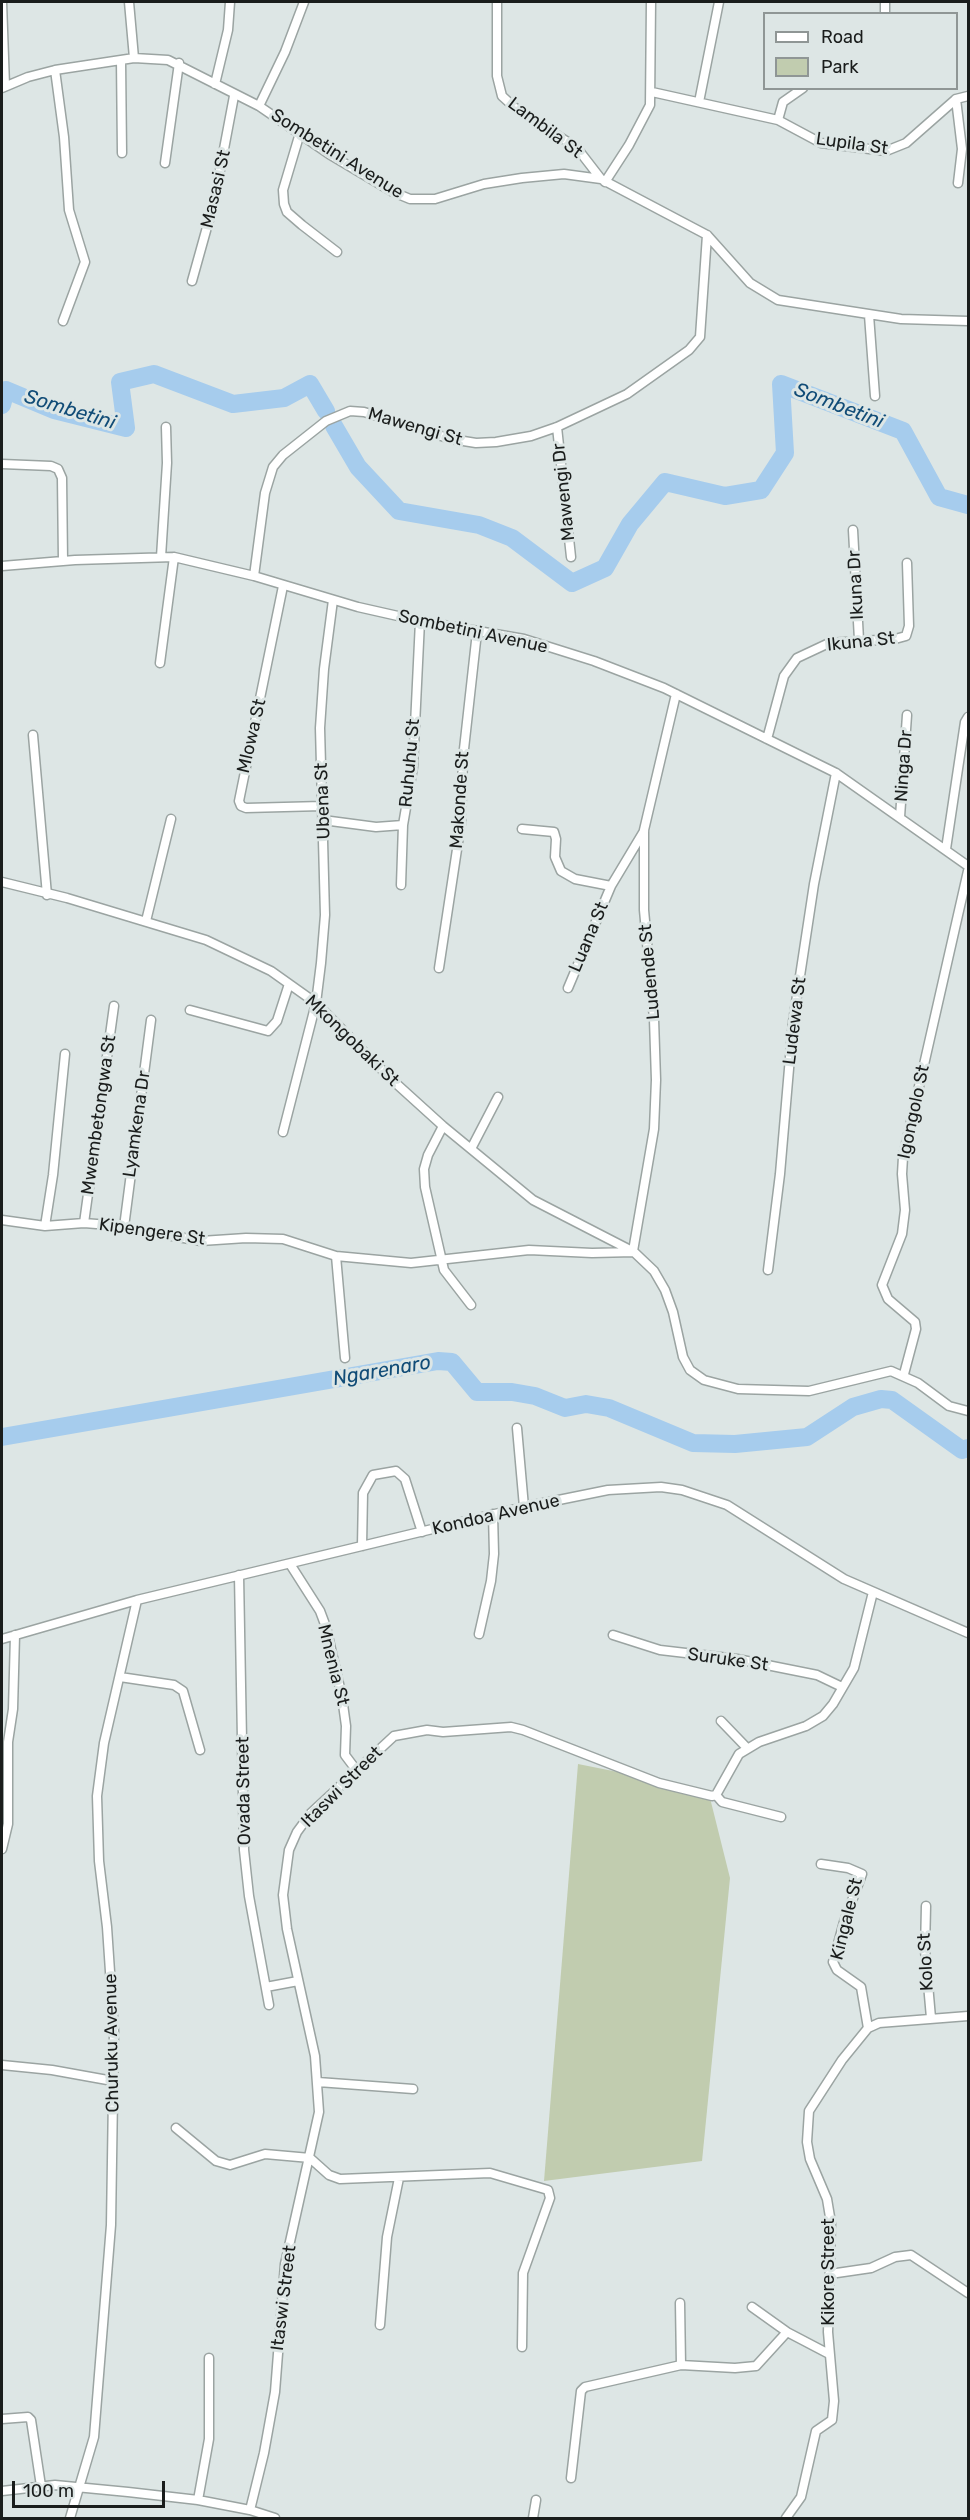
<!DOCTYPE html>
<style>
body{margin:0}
#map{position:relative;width:970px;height:2520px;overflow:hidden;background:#dde6e5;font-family:Rubik,sans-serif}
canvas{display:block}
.frame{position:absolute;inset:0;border:3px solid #1a1d1c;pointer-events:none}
.legend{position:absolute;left:763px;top:12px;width:195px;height:78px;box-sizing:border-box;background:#dde6e5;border:2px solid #8f9695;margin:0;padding:8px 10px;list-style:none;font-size:18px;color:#1a1d1c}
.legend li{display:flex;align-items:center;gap:12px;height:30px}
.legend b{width:30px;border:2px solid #8f9695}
.scale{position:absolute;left:12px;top:2481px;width:153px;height:27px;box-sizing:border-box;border:3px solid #1a1d1c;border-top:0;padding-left:8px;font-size:18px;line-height:21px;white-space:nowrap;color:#1a1d1c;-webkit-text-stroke:4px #dde6e5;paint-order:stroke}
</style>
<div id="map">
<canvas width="970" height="2520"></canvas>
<div class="frame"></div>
<ul class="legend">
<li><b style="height:8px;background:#fff"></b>Road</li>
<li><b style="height:16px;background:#c1ccaf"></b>Park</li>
</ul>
<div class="scale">100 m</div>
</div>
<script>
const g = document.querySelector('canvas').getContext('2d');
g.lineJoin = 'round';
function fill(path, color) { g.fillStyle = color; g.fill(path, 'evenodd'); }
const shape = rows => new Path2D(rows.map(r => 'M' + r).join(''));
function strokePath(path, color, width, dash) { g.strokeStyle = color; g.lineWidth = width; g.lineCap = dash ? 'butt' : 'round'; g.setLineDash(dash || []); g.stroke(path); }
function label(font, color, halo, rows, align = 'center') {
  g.font = font + ' Rubik,sans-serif'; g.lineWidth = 6; g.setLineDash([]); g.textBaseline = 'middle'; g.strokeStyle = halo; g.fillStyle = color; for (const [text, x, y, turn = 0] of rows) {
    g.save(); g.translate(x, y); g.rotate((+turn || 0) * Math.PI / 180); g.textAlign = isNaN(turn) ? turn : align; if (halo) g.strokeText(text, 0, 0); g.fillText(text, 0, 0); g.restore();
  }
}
fill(shape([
 [578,1764,708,1790,730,1878,702,2161,544,2181]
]), '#c1ccaf');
strokePath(shape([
 [2,405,6,390,54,410,126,428,120,382,154,374,233,404,284,398,310,384,326,411],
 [334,426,358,467,399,511,479,525,512,538,572,583,605,568,630,524,665,482,725,496,761,490,785,453,781,384,903,431,939,497,968,505],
 [2,1437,438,1361,452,1362,477,1392,512,1392,535,1396,565,1408,586,1404,609,1408,693,1443,735,1444,807,1437,853,1407,881,1399,892,1400,962,1450,968,1448]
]), '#a6cced', 18);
const street = shape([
 [2,2,5,86],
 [129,2,134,58],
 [497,2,497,76,502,96,514,107,577,148,601,179],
 [885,14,885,2],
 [121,60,122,153],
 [55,70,64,137,69,210,85,262,63,321],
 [215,84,228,30,230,2],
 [2,88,28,77,55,70,134,58,168,60,259,106,329,154,393,192,410,199,435,199,484,184,522,178,564,174,601,179,707,235,750,283,778,300,901,319,968,321],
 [652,92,778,120,821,143,886,151,906,143,956,99,962,149,958,183],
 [956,99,968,96],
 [699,102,719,2],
 [259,106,285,52,304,2],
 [778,120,783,102,803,88],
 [300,133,283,190,284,204,287,212,302,225,337,252],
 [165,163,179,63],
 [605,182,629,145,650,105,651,2],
 [192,281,214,202,234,96],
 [869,315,875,396],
 [557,427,571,557],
 [2,464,51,466,58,469,62,478,63,561],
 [853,530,859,640],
 [161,557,167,463,166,427],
 [2,566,75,560,174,557,254,576,358,607,420,621,524,639,594,661,664,688,836,773,968,866],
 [254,576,265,493,273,467,283,455,326,421,350,411,364,412,451,439,476,443,496,442,531,436,557,427,627,394,689,350,700,337,707,235],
 [283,586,239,801,241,806,246,808,322,806],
 [160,663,174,557],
 [33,735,47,895],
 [767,739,784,676,797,658,829,643,895,639,906,636,909,626,907,563],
 [900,817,907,715],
 [323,820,376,827,403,825,413,767,420,621],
 [522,829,554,832,556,839,555,857,561,871,575,879,611,886],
 [946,849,965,722,968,717],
 [2,882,67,898,206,940,271,971,316,1003,390,1078,443,1126,533,1200,634,1252],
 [401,885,403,825],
 [146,921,171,819],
 [439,968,461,823,463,758,477,632],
 [568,988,611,886,644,831],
 [190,1010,268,1031,277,1021,289,984],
 [443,1126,428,1155,424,1169,425,1187,444,1270,471,1305],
 [283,1132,316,1003,321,963,325,915,320,728,324,669,333,600],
 [472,1147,498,1097],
 [2,1220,45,1226,84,1223,109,1225,201,1241,246,1238,283,1239,336,1256,411,1263,529,1250,592,1253,634,1252,654,1271,665,1290,673,1312,683,1357,690,1370,704,1380,738,1389,809,1391,891,1371,918,1383,949,1406,968,1411],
 [84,1223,114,1006],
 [45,1226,53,1175,65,1054],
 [124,1227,151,1020],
 [633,1251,654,1129,656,1080,654,1019,644,910,644,830,676,694],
 [336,1256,345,1358],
 [768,1270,780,1174,793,1022,814,884,836,773],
 [904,1374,916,1329,915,1322,888,1299,882,1285,902,1234,905,1210,902,1174,903,1157,968,871],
 [517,1428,524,1507],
 [362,1546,363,1493,373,1475,396,1471,405,1479,422,1532],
 [290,1564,320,1611,326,1627,342,1697,346,1726,345,1755,357,1771],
 [239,1575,244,1850,249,1896,269,2005],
 [479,1634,491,1581,494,1554,493,1514],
 [613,1635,660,1650,737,1659,817,1675,842,1687],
 [2,1639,137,1600,524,1507,608,1490,661,1487,682,1490,727,1505,844,1579,968,1633],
 [120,1677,174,1685,183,1691,200,1750],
 [721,1721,747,1748],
 [716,1795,722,1802,781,1817],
 [2,1849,8,1824,8,1742,13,1709,15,1635],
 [821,1864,848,1868,862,1874,844,1922,833,1962,837,1970,861,1987,868,2028],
 [926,1906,925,1950,931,2018],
 [266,1987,298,1981],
 [2,2065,52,2070,113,2081],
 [318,2082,413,2089],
 [176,2128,216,2161,230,2165,265,2154,310,2158,329,2175,340,2179,490,2173,548,2190,550,2198,523,2273,522,2347],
 [830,2274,871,2268,895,2257,911,2255,968,2293],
 [680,2303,681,2365],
 [752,2307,787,2332,829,2354],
 [380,2325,387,2237,399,2178],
 [2,2419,28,2417,31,2420,41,2486],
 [571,2478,581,2391,585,2387,681,2365,735,2368,756,2366,787,2332],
 [2,2491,55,2485,128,2492,198,2500,250,2510,275,2518],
 [198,2500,209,2439,209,2358],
 [250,2510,264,2453,275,2392,285,2264,319,2112,315,2056,287,1929,283,1895,289,1850,297,1832,311,1813,394,1736,427,1730,443,1732,511,1727,523,1730,659,1783,712,1796,716,1795,739,1754,759,1742,806,1726,823,1716,833,1704,854,1668,873,1592],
 [70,2518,94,2437,111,2225,114,2031,107,1927,99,1861,97,1796,104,1743,137,1600],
 [533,2518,536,2500],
 [786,2518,801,2497,816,2431,832,2420,834,2401,828,2332,831,2223,827,2199,810,2159,807,2142,809,2111,842,2060,868,2028,879,2023,968,2016]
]);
strokePath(street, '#9ba4a2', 11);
strokePath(street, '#fff', 8);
label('18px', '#1a1d1c', '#dde6e5', [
 ["Lambila St",545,128,37],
 ["Lupila St",852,144,8],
 ["Sombetini Avenue",337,154,32],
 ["Masasi St",216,189,-77],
 ["Mawengi St",415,427,16],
 ["Mawengi Dr",564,492,-96],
 ["Ikuna Dr",856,585,-93],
 ["Sombetini Avenue",473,632,12],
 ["Ikuna St",861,642,-6],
 ["Mlowa St",252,736,-77],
 ["Ruhuhu St",410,763,-85],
 ["Ninga Dr",904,766,-86],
 ["Makonde St",460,800,-86],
 ["Ubena St",323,801,-92],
 ["Luana St",589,937,-67],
 ["Ludende St",650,972,-95],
 ["Ludewa St",795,1021,-83],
 ["Mkongobaki St",352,1041,44],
 ["Igongolo St",914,1112,-78],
 ["Mwembetongwa St",99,1115,-82],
 ["Lyamkena Dr",137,1124,-82],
 ["Kipengere St",152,1232,8],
 ["Kondoa Avenue",496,1515,-13],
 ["Suruke St",728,1660,8],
 ["Mnenia St",333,1665,76],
 ["Itaswi Street",342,1787,-45],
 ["Ovada Street",244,1791,-91],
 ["Kingale St",847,1919,-76],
 ["Kolo St",926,1962,-93],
 ["Churuku Avenue",112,2043,-91],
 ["Kikore Street",829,2272,-90],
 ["Itaswi Street",284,2298,-83]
]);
label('italic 20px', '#114c77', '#dde6e5', [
 ["Sombetini",839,406,21],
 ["Sombetini",70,410,17],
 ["Ngarenaro",382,1371,-10]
]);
</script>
